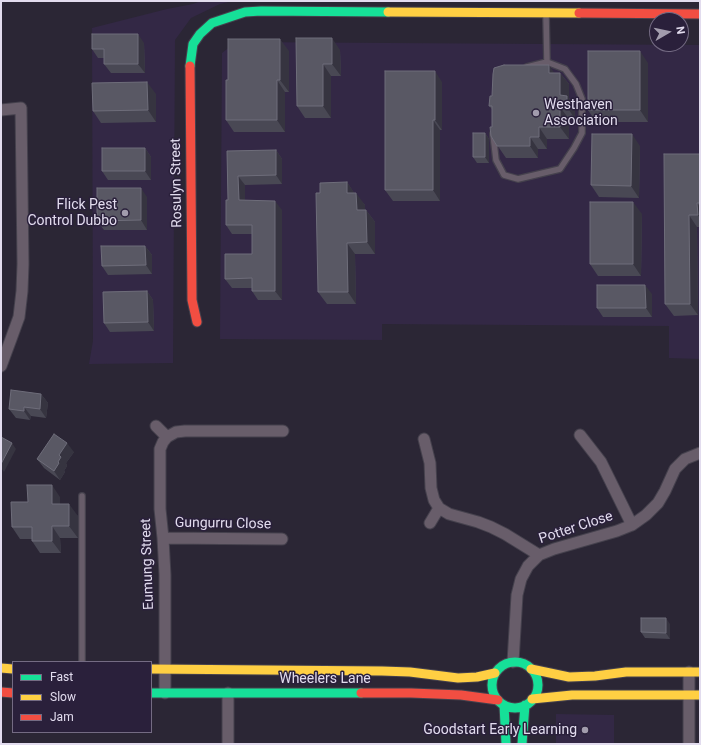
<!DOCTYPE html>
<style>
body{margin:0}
#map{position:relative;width:701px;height:745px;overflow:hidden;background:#2b2635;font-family:Roboto,sans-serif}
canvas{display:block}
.frame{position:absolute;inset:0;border:2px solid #e2dcee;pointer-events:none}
.legend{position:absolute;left:12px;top:661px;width:140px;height:72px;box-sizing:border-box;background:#2a203b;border:1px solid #746b83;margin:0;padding:5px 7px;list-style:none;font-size:12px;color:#e2dcee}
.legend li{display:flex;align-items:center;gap:8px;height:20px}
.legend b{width:20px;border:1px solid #746b83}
.north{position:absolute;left:649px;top:12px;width:40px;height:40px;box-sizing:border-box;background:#2a203b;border:1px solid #746b83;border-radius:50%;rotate:81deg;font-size:11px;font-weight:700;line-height:16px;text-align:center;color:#e2dcee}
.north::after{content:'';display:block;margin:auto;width:14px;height:18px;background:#a29cad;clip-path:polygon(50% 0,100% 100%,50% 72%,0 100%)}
</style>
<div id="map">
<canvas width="701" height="745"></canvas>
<div class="frame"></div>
<ul class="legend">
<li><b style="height:5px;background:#16e098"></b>Fast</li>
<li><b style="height:5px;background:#ffcf43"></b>Slow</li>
<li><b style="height:5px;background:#f24e42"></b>Jam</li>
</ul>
<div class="north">N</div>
</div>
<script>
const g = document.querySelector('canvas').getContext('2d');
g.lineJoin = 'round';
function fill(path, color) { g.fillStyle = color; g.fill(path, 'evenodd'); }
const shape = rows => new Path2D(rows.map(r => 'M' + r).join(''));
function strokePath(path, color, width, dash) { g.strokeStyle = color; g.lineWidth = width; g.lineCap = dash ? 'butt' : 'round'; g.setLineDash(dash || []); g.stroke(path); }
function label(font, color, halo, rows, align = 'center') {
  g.font = font + ' Roboto,sans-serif'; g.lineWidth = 3; g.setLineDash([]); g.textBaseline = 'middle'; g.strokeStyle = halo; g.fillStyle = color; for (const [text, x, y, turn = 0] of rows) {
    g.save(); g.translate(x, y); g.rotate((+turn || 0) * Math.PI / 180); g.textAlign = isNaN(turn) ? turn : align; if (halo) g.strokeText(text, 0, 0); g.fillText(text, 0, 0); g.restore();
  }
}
fill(shape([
 [201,1,233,1,220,4,191,18,175,40,173,363,89,364,93,341,92,28,167,9,193,4],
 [236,42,700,45,700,359,669,358,669,326,382,324,382,340,220,339,222,53],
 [556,714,614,715,614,744,556,744]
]), '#332845');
const lane = shape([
 [527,67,547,62,546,15],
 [493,134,496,160,504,175,518,179,560,169,574,148,582,133,582,99,576,84,565,69,547,62],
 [82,496,82,662]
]);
const street = shape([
 [1,110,21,108,23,264,22,291,19,317,11,339,1,366],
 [156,426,167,437],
 [580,435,601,462,632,525],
 [424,439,430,463,431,488,434,500,439,508,449,514,478,522,491,527,505,534,539,555],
 [430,523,439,508],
 [163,538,282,539],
 [513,662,517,595,521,579,528,566,539,555,554,549,617,531,632,525,646,515,658,503,665,491,675,469,685,459,700,453],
 [689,672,689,744],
 [165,693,165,575,163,538,160,509,160,449,163,442,167,437,176,432,185,431,283,431],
 [228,744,228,693]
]);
const fast = shape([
 [190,66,193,44,200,34,212,23,245,12,261,11,388,12],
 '492 685a23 23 0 1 1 46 0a23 23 0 1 1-46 0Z',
 [151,693,361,693],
 [504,705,506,744],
 [522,744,525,705]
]);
const slow = shape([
 [388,12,579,13],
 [1,668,13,669],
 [151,669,382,671,410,672,458,678,477,677,495,673],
 [531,669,569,677,595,676,626,672,700,672],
 [532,699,572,695,700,695]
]);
const jam = shape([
 [579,13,700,14],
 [190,66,192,300,197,322],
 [1,692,13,693],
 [361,693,411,693,461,695,498,700]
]);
strokePath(lane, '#45414d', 8);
strokePath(street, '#45414d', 13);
strokePath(fast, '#45414d', 11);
strokePath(slow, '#45414d', 11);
strokePath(jam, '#45414d', 11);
strokePath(lane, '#685d6a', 5.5);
strokePath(street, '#685d6a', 11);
strokePath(fast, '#16e098', 9);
strokePath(slow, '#ffcf43', 9);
strokePath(jam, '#f24e42', 9);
fill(shape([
 [296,38,340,50,341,76,331,76,331,118,305,118,297,106],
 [144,43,145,73,111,73,104,64,104,58,98,58,92,49],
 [289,51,289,92,285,92,285,132,234,132,226,120,228,80],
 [648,63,648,122,596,122,588,110],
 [554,73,560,73,569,84,569,98,575,107,575,119,569,119,569,139,547,139,547,149,538,149,538,158,506,158,491,136,492,127,492,109,489,106,492,96],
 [442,82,442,130,440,130,440,201,393,201,385,190],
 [156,94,156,122,101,123,93,111],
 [485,133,489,139,489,163,477,163,473,157],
 [640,146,639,198,599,197,591,185],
 [145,148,151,157,151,180,108,180,102,171],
 [276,150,282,159,282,184,245,185,245,200,282,210,282,300,258,300,252,291,252,288,232,288,225,279,252,254,252,234,232,234,226,225,228,200,227,151],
 [700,154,700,227,697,227,698,315,674,316,665,304],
 [347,182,354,193,365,205,365,210,366,210,375,222,375,254,355,254,356,304,327,304,318,292,320,193],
 [147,197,147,230,104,230,97,221],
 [642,214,641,276,598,276,590,264],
 [145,246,152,255,152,274,108,275,102,266],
 [147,291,153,300,154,331,110,332,104,323],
 [652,294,652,317,603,317,597,308],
 [41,394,48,403,46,418,31,416,30,420,16,418,9,409],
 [74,452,66,463,67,466,64,471,65,472,60,480,44,468,37,459],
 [60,497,60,504,78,516,78,538,60,538,61,553,40,553,32,541,32,539,20,539,12,527,28,502],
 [670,624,670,639,645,638,641,632]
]), '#494854');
fill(shape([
 [138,34,144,43,145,73,138,64],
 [332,38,340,50,341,76,332,64],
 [280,39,289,51,289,92,280,80],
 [640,51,648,63,648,122,640,110],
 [323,64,331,76,331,118,323,106],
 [549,65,557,77,549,73],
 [435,71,442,82,442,130,435,120],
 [560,73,569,84,569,98,575,107,575,119,567,107,560,95],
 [277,80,285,92,285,132,277,120],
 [147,82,156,94,156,122,148,110],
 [560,107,569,119,569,139,560,127],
 [433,120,440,130,440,201,433,190],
 [539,127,547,139,547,149,539,137],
 [485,133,489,139,489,163,485,157],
 [632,134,640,146,639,198,631,186],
 [530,137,538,149,538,158,530,146],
 [145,148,151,157,151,180,145,171],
 [276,150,282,159,282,184,276,175],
 [238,176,245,185,245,209,239,200],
 [347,182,355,194,347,193],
 [141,188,147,197,147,230,141,220],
 [356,193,365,205,365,222,357,210],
 [275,201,282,210,282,300,275,291],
 [633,202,642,214,641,276,633,264],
 [697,203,700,207,700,219,698,215],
 [366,210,375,222,375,254,367,242],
 [689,215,697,227,698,315,690,304],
 [347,243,355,254,356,304,348,292],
 [145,246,152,255,152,274,146,265],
 [645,285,652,294,652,317,646,308],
 [147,291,153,300,154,331,148,322],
 [41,394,48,403,46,418,40,409],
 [24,407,31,416,30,420,24,411],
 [12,443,16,449,4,472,1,468,1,464],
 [67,443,74,452,66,463,67,466,64,471,65,472,60,480,54,471,58,462,59,455],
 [52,485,60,497,60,516,52,504],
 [69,504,78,516,78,538,69,526],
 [52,526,60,538,61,553,52,541],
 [666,618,670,624,670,639,666,633]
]), '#363440');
const building = shape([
 [92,34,138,34,138,64,104,64,104,49,92,49,92,34],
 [296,38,332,38,332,64,323,64,323,106,297,106,296,38],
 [228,39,280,39,280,80,277,80,277,120,226,120,226,80,228,80,228,39],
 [588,51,640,51,640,110,588,110,588,51],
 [504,65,549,65,549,73,560,73,560,95,567,96,567,107,560,107,560,127,539,127,539,137,530,137,530,146,497,146,491,136,490,127,492,127,492,106,489,106,490,96,492,96,493,74,494,68,504,65],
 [385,71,435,71,435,120,433,120,433,190,385,190,385,71],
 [147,82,148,110,93,111,92,83,147,82],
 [473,133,485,133,485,157,473,157,473,133],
 [592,134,632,134,631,186,591,185,592,134],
 [102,148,145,148,145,171,102,171,102,148],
 [276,150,276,175,238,176,239,200,275,201,275,291,252,291,252,278,225,279,225,254,252,254,252,225,226,225,226,200,228,200,227,151,276,150],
 [664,154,700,154,700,203,697,203,698,215,689,215,690,304,665,304,664,154],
 [347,182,347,193,356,193,357,210,366,210,367,242,347,243,348,292,318,292,316,193,320,193,320,183,347,182],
 [97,188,141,188,141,220,97,221,97,188],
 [590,202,633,202,633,264,590,264,590,202],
 [101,246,145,246,146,265,102,266,101,246],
 [597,285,645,285,646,308,597,308,597,285],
 [147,291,148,322,104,323,103,292,147,291],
 [11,390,41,394,40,409,24,407,24,411,9,409,11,390],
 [54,434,67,443,59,455,61,457,58,462,59,463,54,471,37,459,54,434],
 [1,437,12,443,1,464,1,437],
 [27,485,52,485,52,504,69,504,69,526,52,526,52,541,32,541,32,527,12,527,11,502,28,502,27,485],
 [641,618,666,618,666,633,641,632,641,618]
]);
fill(building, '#595864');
strokePath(building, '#6e6d7a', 1);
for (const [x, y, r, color] of [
 [536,113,4,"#a29cad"],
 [125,213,4,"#a29cad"],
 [585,730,4,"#a29cad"]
]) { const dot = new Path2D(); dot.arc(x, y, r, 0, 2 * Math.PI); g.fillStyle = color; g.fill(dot); strokePath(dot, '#2a203b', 1.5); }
label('14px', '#e2dcee', '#2a203b', [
 ["Westhaven",544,105,"left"],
 ["Association",544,121,"left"],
 ["Flick Pest",117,205],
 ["Control Dubbo",117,221],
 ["Goodstart Early Learning",577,730]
], 'right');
label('14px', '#e2dcee', '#2a203b', [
 ["Rosulyn Street",177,183,-91],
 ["Gungurru Close",223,524,1],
 ["Potter Close",576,528,-18],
 ["Eumung Street",148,564,-92],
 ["Wheelers Lane",325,679]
]);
</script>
